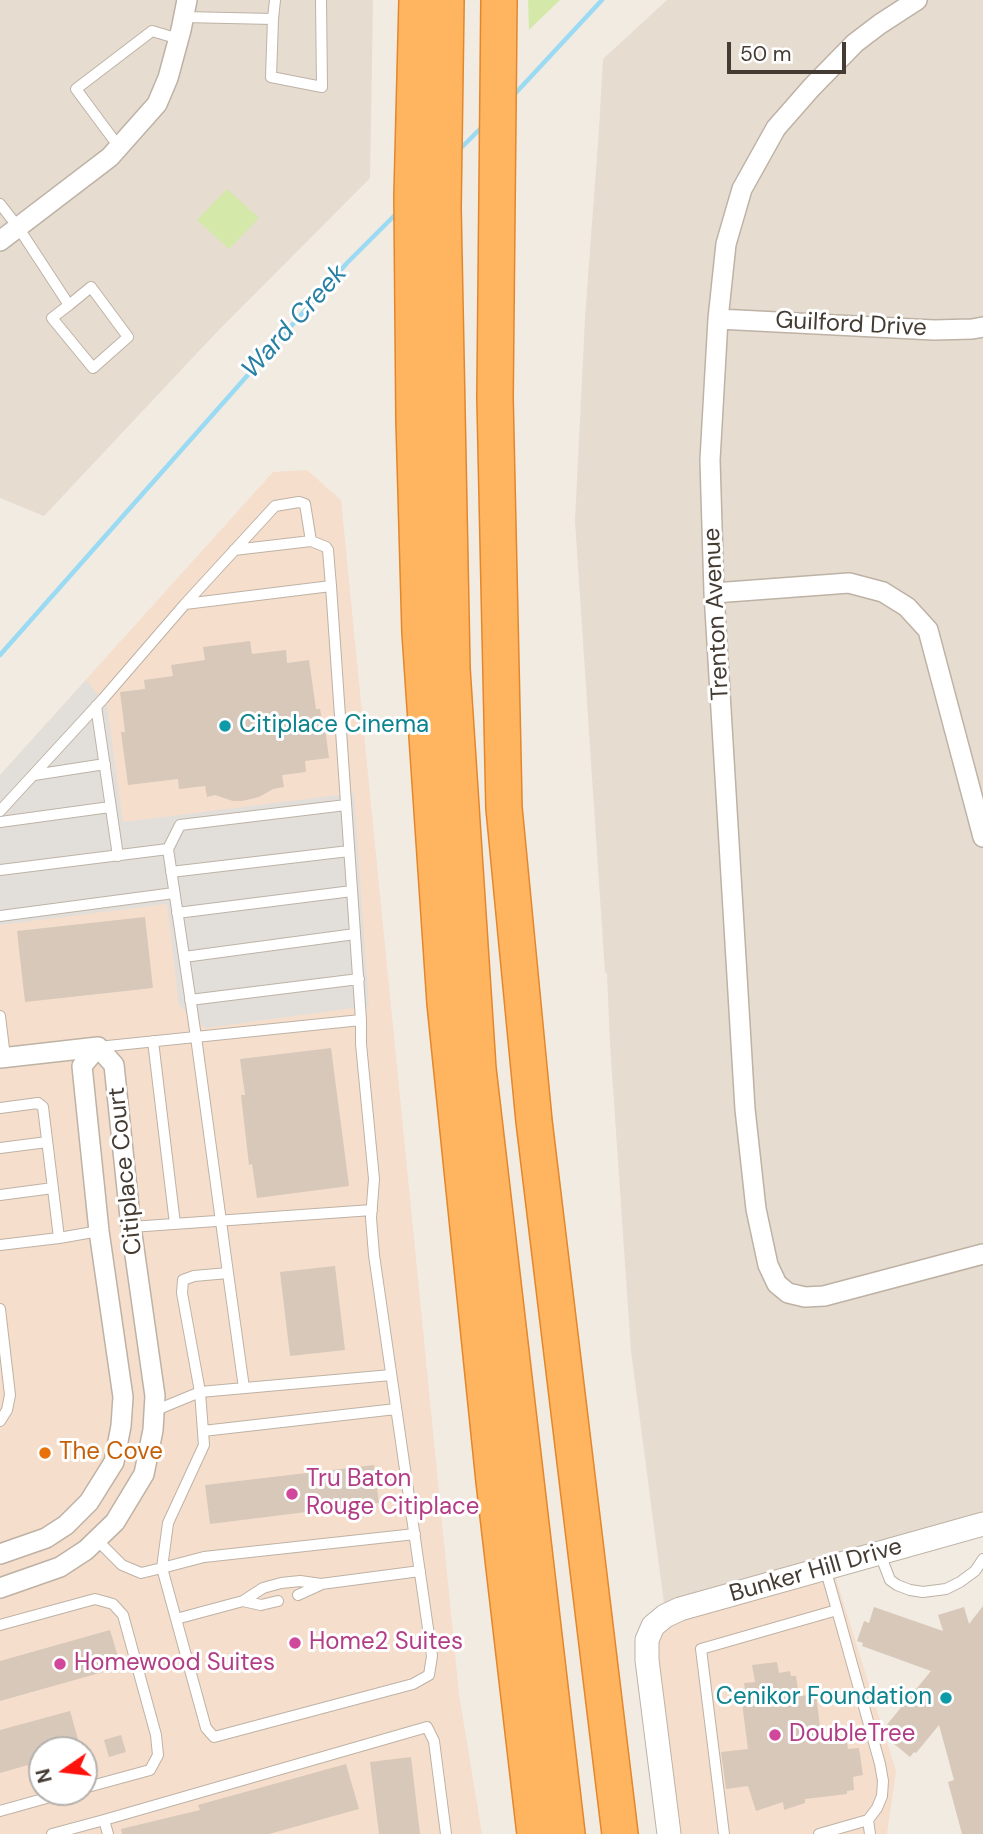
<!DOCTYPE html>
<style>
body{margin:0}
#map{position:relative;width:983px;height:1834px;overflow:hidden;background:#f2ebe2;font-family:"DM Sans",sans-serif}
canvas{display:block}
.north{position:absolute;left:28px;top:1736px;width:70px;height:70px;box-sizing:border-box;background:#fff;border:2px solid #b4b1ad;border-radius:50%;rotate:256deg;font-size:19px;font-weight:700;line-height:28px;text-align:center;color:#443b33}
.north::after{content:'';display:block;margin:auto;width:24px;height:32px;background:#ff110c;clip-path:polygon(50% 0,100% 100%,50% 72%,0 100%)}
.scale{position:absolute;left:727px;top:42px;width:119px;height:32px;box-sizing:border-box;border:4px solid #443b33;border-top:0;padding-left:9px;font-size:21px;line-height:24px;white-space:nowrap;color:#443b33;-webkit-text-stroke:5px #fff;paint-order:stroke}
</style>
<div id="map">
<canvas width="983" height="1834"></canvas>
<div class="north">N</div>
<div class="scale">50 m</div>
</div>
<script>
const g = document.querySelector('canvas').getContext('2d');
g.lineJoin = 'round';
function fill(path, color) { g.fillStyle = color; g.fill(path, 'evenodd'); }
const shape = rows => new Path2D(rows.map(r => 'M' + r).join(''));
function strokePath(path, color, width, dash) { g.strokeStyle = color; g.lineWidth = width; g.lineCap = dash ? 'butt' : 'round'; g.setLineDash(dash || []); g.stroke(path); }
function label(font, color, halo, rows, align = 'center') {
  g.font = font + ' "DM Sans",sans-serif'; g.lineWidth = 6; g.setLineDash([]); g.textBaseline = 'middle'; g.strokeStyle = halo; g.fillStyle = color; for (const [text, x, y, turn = 0] of rows) {
    g.save(); g.translate(x, y); g.rotate((+turn || 0) * Math.PI / 180); g.textAlign = isNaN(turn) ? turn : align; if (halo) g.strokeText(text, 0, 0); g.fillText(text, 0, 0); g.restore();
  }
}
fill(shape([
 [0,0,373,0,370,178,213,336,44,516,0,498],
 [667,0,983,0,983,1514,664,1604,631,1351,610,1044,607,973,605,973,575,521,585,318,599,129,603,59]
]), '#e6dcd0');
fill(shape([
 [307,470,341,500,459,1694,482,1834,0,1834,0,775,273,472],
 [42,1750,84,1750,84,1792,42,1792],
 [832,1566,896,1771,887,1834,671,1834,647,1640,665,1616]
]), '#f6decc');
fill(shape([
 [528,0,560,0,529,30],
 [227,189,259,218,229,249,197,220]
]), '#d4e9a9');
fill(shape([
 [86,680,107,705,123,822,354,793,369,1006,205,1028,179,1005,167,904,0,925,0,775]
]), '#e2dfdb');
strokePath(shape([
 [512,97,602,0],
 [457,152,483,126],
 [0,655,347,263,397,213]
]), '#9bdaf3', 4.5);
fill(shape([
 [250,641,252,654,286,650,287,663,309,660,316,709,320,709,322,720,324,720,329,758,305,761,306,772,282,775,284,787,273,789,259,797,242,801,233,801,215,795,207,797,205,786,179,789,178,779,128,785,121,732,125,732,120,692,145,689,144,680,173,676,171,665,205,660,203,647],
 [145,917,153,988,25,1002,17,931],
 [331,1048,349,1186,257,1198,252,1164,249,1165,241,1095,245,1095,240,1059],
 [335,1266,345,1350,290,1356,280,1272],
 [374,1465,379,1503,210,1524,205,1485],
 [983,1606,983,1834,962,1834,948,1782,954,1780,939,1725,916,1753,914,1752,910,1757,893,1743,897,1738,885,1727,931,1671,862,1646,863,1643,857,1641,864,1621,869,1623,874,1607,943,1631,938,1615,964,1607,969,1624],
 [110,1630,121,1667,0,1701,0,1661],
 [777,1662,779,1673,790,1671,791,1676,796,1676,799,1696,816,1694,822,1743,841,1741,847,1742,848,1749,859,1748,863,1775,853,1777,854,1790,847,1791,847,1794,805,1799,805,1803,784,1810,783,1802,756,1811,748,1786,726,1789,721,1752,748,1749,742,1703,747,1703,744,1683,755,1682,752,1665],
 [70,1711,81,1750,42,1750,42,1761,0,1773,0,1730],
 [121,1735,126,1752,109,1757,104,1740],
 [411,1757,420,1834,379,1834,370,1762],
 [346,1764,359,1809,269,1834,122,1834,121,1829,200,1810,198,1805]
]), '#d7c8ba');
const service = shape([
 [184,17,273,19,271,77,322,87,321,0],
 [273,19,275,0],
 [119,147,76,89,152,31,179,39],
 [0,204,18,227,69,305,52,318,93,368,128,337,91,287,69,305],
 [234,550,311,541],
 [185,604,275,506,299,502,305,504,311,541,326,547,328,550,331,586],
 [96,706,118,856],
 [34,775,105,764],
 [346,805,180,825,168,849,196,1037,228,1273,194,1276,183,1280,182,1293,200,1392,204,1445,168,1523,162,1568,204,1557,415,1534],
 [0,811,103,699,185,604,331,586,361,1020,361,1044,374,1179,371,1218,374,1255,432,1656,429,1675,413,1684,214,1737,206,1728,162,1568,141,1573,122,1565,97,1540],
 [0,822,110,807],
 [0,870,168,849],
 [171,872,349,851],
 [177,913,352,891],
 [0,916,174,893],
 [184,957,355,934],
 [190,1000,359,979],
 [0,1016,5,1057],
 [153,1041,175,1224],
 [98,1047,361,1020],
 [0,1108,38,1103,43,1107,59,1238,99,1231],
 [0,1148,47,1142],
 [0,1195,53,1188],
 [131,1227,372,1210],
 [0,1245,59,1238],
 [228,1273,244,1388],
 [0,1309,10,1395,7,1410,0,1421],
 [154,1411,200,1392,391,1375],
 [203,1431,396,1409],
 [880,1554,890,1580,897,1585,910,1590,923,1592,946,1589,960,1582,975,1571,983,1559],
 [825,1568,837,1610],
 [298,1595,320,1585],
 [243,1601,261,1605,278,1601],
 [176,1619,243,1601,263,1588,281,1583,300,1581,321,1584,420,1571],
 [0,1625,95,1599,113,1604,123,1615,156,1735,158,1755,150,1770,84,1788],
 [0,1811,68,1792],
 [52,1834,104,1820],
 [108,1834,104,1820,427,1727,434,1741,446,1834],
 [724,1834,701,1649,837,1610,880,1764,883,1781,882,1796,877,1808,868,1820],
 [819,1834,868,1820,870,1834]
]);
const minor = shape([
 [917,0,880,24,855,43,812,87,776,128,742,189,726,244,718,319,710,460,714,593,745,1109,756,1209,768,1265,777,1284,788,1293,805,1297,824,1296,983,1254],
 [0,241,110,157,157,104,168,78,181,30,187,0],
 [718,319,934,330,972,329,983,327],
 [714,593,849,583,883,592,907,607,928,630,983,837],
 [0,1058,98,1047],
 [0,1554,46,1538,66,1525,89,1502,114,1462,121,1426,123,1397,99,1231,82,1066,98,1047],
 [0,1588,60,1567,86,1550,115,1522,144,1474,153,1430,155,1396,131,1227,114,1065,98,1047]
]);
const tertiary = shape([
 [669,1834,647,1660,647,1640,653,1626,665,1616,680,1609,983,1524]
]);
const motorway = shape([
 [417,0,412,197,414,420,420,632,445,1003,494,1481,535,1834],
 [446,0,443,208,452,669,478,1069,567,1834],
 [499,0,495,398,504,808,534,1121,620,1834]
]);
strokePath(service, '#beb2a5', 12);
strokePath(minor, '#beb2a5', 22);
strokePath(tertiary, '#beb2a5', 25);
strokePath(motorway, '#e3872c', 38);
strokePath(service, '#fff', 10);
strokePath(minor, '#fff', 19);
strokePath(tertiary, '#fff', 23);
strokePath(motorway, '#ffb560', 35);
for (const [x, y, r, color] of [
 [225,726,7,"#0f9aa8"],
 [45,1453,7,"#e8710a"],
 [292,1494,7,"#d1479c"],
 [295,1643,7,"#d1479c"],
 [60,1664,7,"#d1479c"],
 [946,1698,7,"#0f9aa8"],
 [775,1735,7,"#d1479c"]
]) { const dot = new Path2D(); dot.arc(x, y, r, 0, 2 * Math.PI); g.fillStyle = color; g.fill(dot); strokePath(dot, '#fff', 2.5); }
label('24px', '#443b33', '#fff', [
 ["Guilford Drive",851,325,3],
 ["Trenton Avenue",717,614,-93],
 ["Citiplace Court",126,1171,-96],
 ["Bunker Hill Drive",816,1571,-16]
]);
label('24px', '#0d838f', '#fff', [
 ["Citiplace Cinema",239,726],
 ["Cenikor Foundation",932,1698,"right"]
], 'left');
label('24px', '#c56008', '#fff', [
 ["The Cove",59,1453]
], 'left');
label('24px', '#b23c85', '#fff', [
 ["Tru Baton",306,1480],
 ["Rouge Citiplace",306,1508],
 ["Home2 Suites",309,1643],
 ["Homewood Suites",74,1664],
 ["DoubleTree",789,1735]
], 'left');
label('italic 26px', '#277fa3', '#fff', [
 ["Ward Creek",295,322,-48]
]);
</script>
